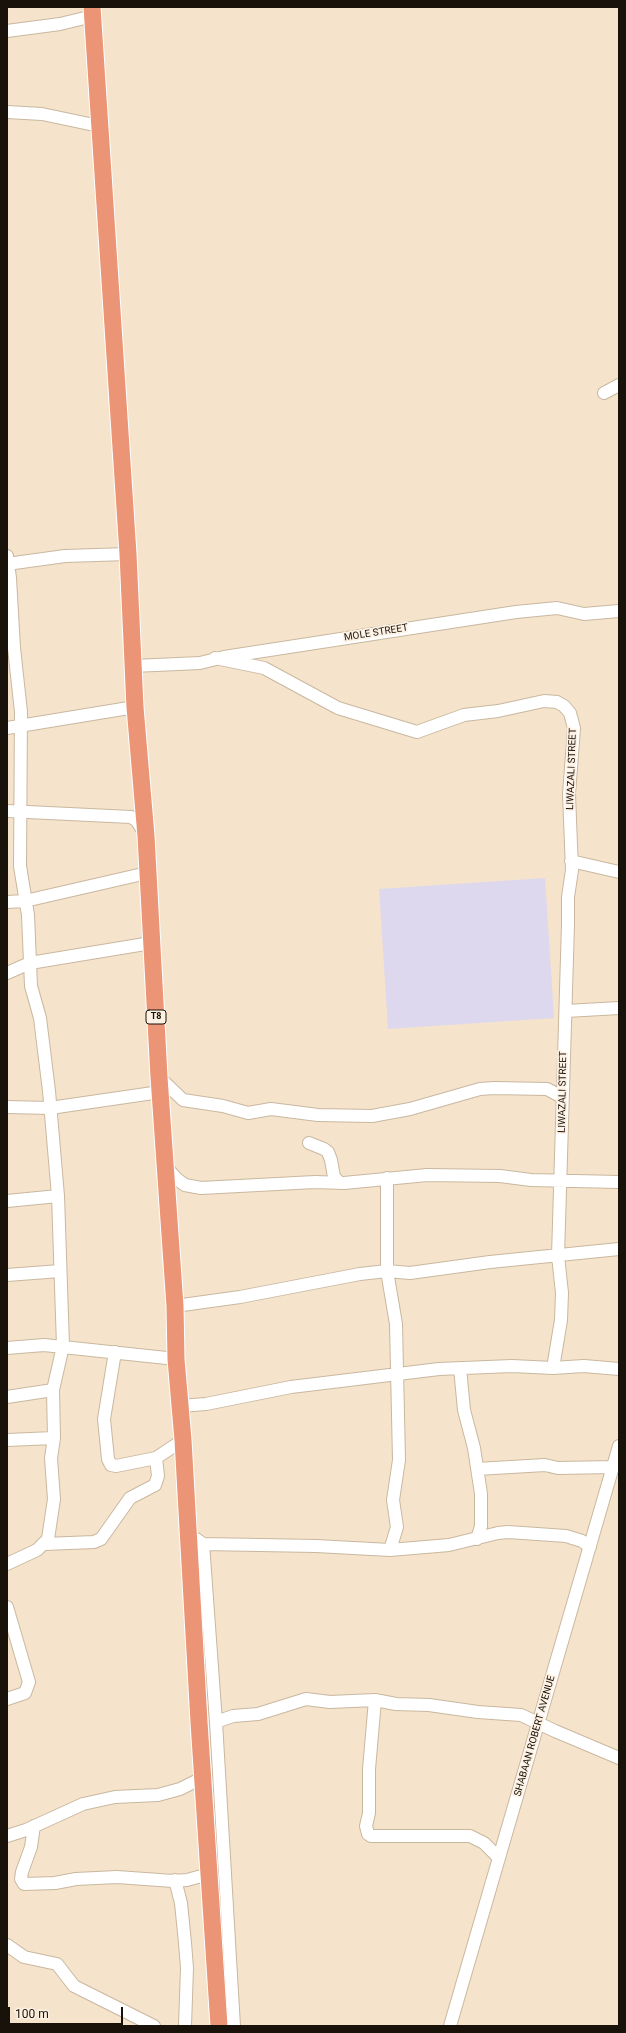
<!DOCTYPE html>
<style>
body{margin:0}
#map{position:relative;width:626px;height:2033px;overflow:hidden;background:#f5e3cb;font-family:Roboto,sans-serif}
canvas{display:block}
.frame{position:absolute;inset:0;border:8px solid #19120a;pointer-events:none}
.scale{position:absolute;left:8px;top:2007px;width:115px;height:18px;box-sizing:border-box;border:2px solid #19120a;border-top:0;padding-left:5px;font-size:12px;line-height:14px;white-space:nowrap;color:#19120a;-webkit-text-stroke:3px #fdf1e3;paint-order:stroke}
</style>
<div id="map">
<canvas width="626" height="2033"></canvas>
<div class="frame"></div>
<div class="scale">100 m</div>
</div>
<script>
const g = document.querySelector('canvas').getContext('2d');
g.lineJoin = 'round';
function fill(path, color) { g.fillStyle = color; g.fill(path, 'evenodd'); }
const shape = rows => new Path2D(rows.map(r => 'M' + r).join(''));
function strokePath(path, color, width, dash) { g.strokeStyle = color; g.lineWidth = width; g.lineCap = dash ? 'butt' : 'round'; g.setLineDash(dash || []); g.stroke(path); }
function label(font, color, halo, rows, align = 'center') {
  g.font = font + ' Roboto,sans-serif'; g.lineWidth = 3.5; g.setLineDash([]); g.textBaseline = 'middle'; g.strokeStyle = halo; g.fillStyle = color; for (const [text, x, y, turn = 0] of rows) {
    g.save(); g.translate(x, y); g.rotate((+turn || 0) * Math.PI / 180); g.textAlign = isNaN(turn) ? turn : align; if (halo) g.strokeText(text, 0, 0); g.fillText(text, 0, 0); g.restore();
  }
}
fill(shape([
 [545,878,554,1018,388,1029,379,889]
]), '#ded8ee');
const minor = shape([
 [7,31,60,24,93,16],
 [7,112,42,114,99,126],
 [604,393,619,385],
 [7,556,10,578,14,648,21,712,20,866,28,915,31,986,40,1018,49,1091,58,1196,63,1346,53,1390,54,1438,51,1458,54,1499,48,1539,37,1550,7,1564],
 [7,564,65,556,128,554],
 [215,658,264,668,338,708,417,732,464,715,498,711,544,701,557,702,564,706,570,713,574,728,569,794,572,870,568,897,568,924,558,1256,562,1293,561,1320,553,1368],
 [133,666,200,663,224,657,516,612,557,608,584,614,619,611],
 [7,728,135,707],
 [7,811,131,817,137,821,145,834],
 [571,861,619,872],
 [7,902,25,901,147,873],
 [7,973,30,963,151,943],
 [566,1011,619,1008],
 [159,1077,183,1100,223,1106,248,1113,271,1109,318,1115,372,1116,410,1109,480,1089,494,1088,547,1089,562,1097],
 [7,1107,50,1108,160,1092],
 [309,1143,324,1149,328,1152,331,1160,334,1177,339,1182],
 [164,1165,178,1180,185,1185,201,1188,315,1182,344,1183,427,1175,500,1176,531,1180,619,1182],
 [387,1178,387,1271,396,1324,399,1460,393,1500,397,1527,390,1550],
 [7,1201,58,1196],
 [7,1275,60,1271],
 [175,1306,240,1297,360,1274,387,1271,410,1273,490,1262,619,1249],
 [7,1348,44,1345,176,1359],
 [115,1352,104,1419,108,1459,111,1465,116,1466,156,1458,183,1440],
 [460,1368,464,1410,474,1448,481,1494,481,1526,477,1539],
 [7,1397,53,1390],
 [180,1406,206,1404,291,1387,439,1369,512,1366,553,1368,584,1366,619,1369],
 [7,1440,54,1438],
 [477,1469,545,1465,558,1468,613,1467],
 [196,1539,203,1544,316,1546,390,1550,449,1545,498,1533,508,1532,566,1536,582,1541,590,1547],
 [45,1544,94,1542,101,1539,130,1498,155,1485,158,1476,156,1458],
 [203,1544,216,1722,234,2026],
 [7,1607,29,1682,25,1693,7,1699],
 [375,1700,369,1769,369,1813,366,1826,368,1834,371,1836,470,1836,484,1843,499,1858],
 [216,1722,233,1716,258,1714,306,1699,330,1702,375,1700,396,1704,429,1705,478,1712,521,1715,555,1731,619,1758],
 [34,1826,31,1847,22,1872,21,1879,24,1884,55,1883,76,1879,117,1877,173,1881,187,1880,209,1874],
 [7,1836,26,1830,83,1804,115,1797,158,1795,180,1789,204,1777],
 [175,1880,181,1903,185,1943,187,1968,185,2026],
 [7,1945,24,1957,57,1964,74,1986,154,2026],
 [450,2026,619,1446]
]);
const highway = shape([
 [92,7,128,554,135,707,146,836,159,1077,175,1306,176,1359,183,1440,199,1722,219,2026]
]);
strokePath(minor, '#c9b8a0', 14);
strokePath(highway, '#fff', 19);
strokePath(minor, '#fff', 12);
strokePath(highway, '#eb9476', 17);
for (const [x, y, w] of [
 [156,1017,20]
]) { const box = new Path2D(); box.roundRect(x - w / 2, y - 7, w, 14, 3); g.fillStyle = '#fdf1e3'; g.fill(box); strokePath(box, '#19120a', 1); }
label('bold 9px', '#19120a', null, [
 ["T8",156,1017]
]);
label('10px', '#19120a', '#fdf1e3', [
 ["MOLE STREET",376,633,-9],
 ["LIWAZALI STREET",572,769,-88],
 ["LIWAZALI STREET",563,1092,-89],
 ["SHABAAN ROBERT AVENUE",535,1736,-74]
]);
</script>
